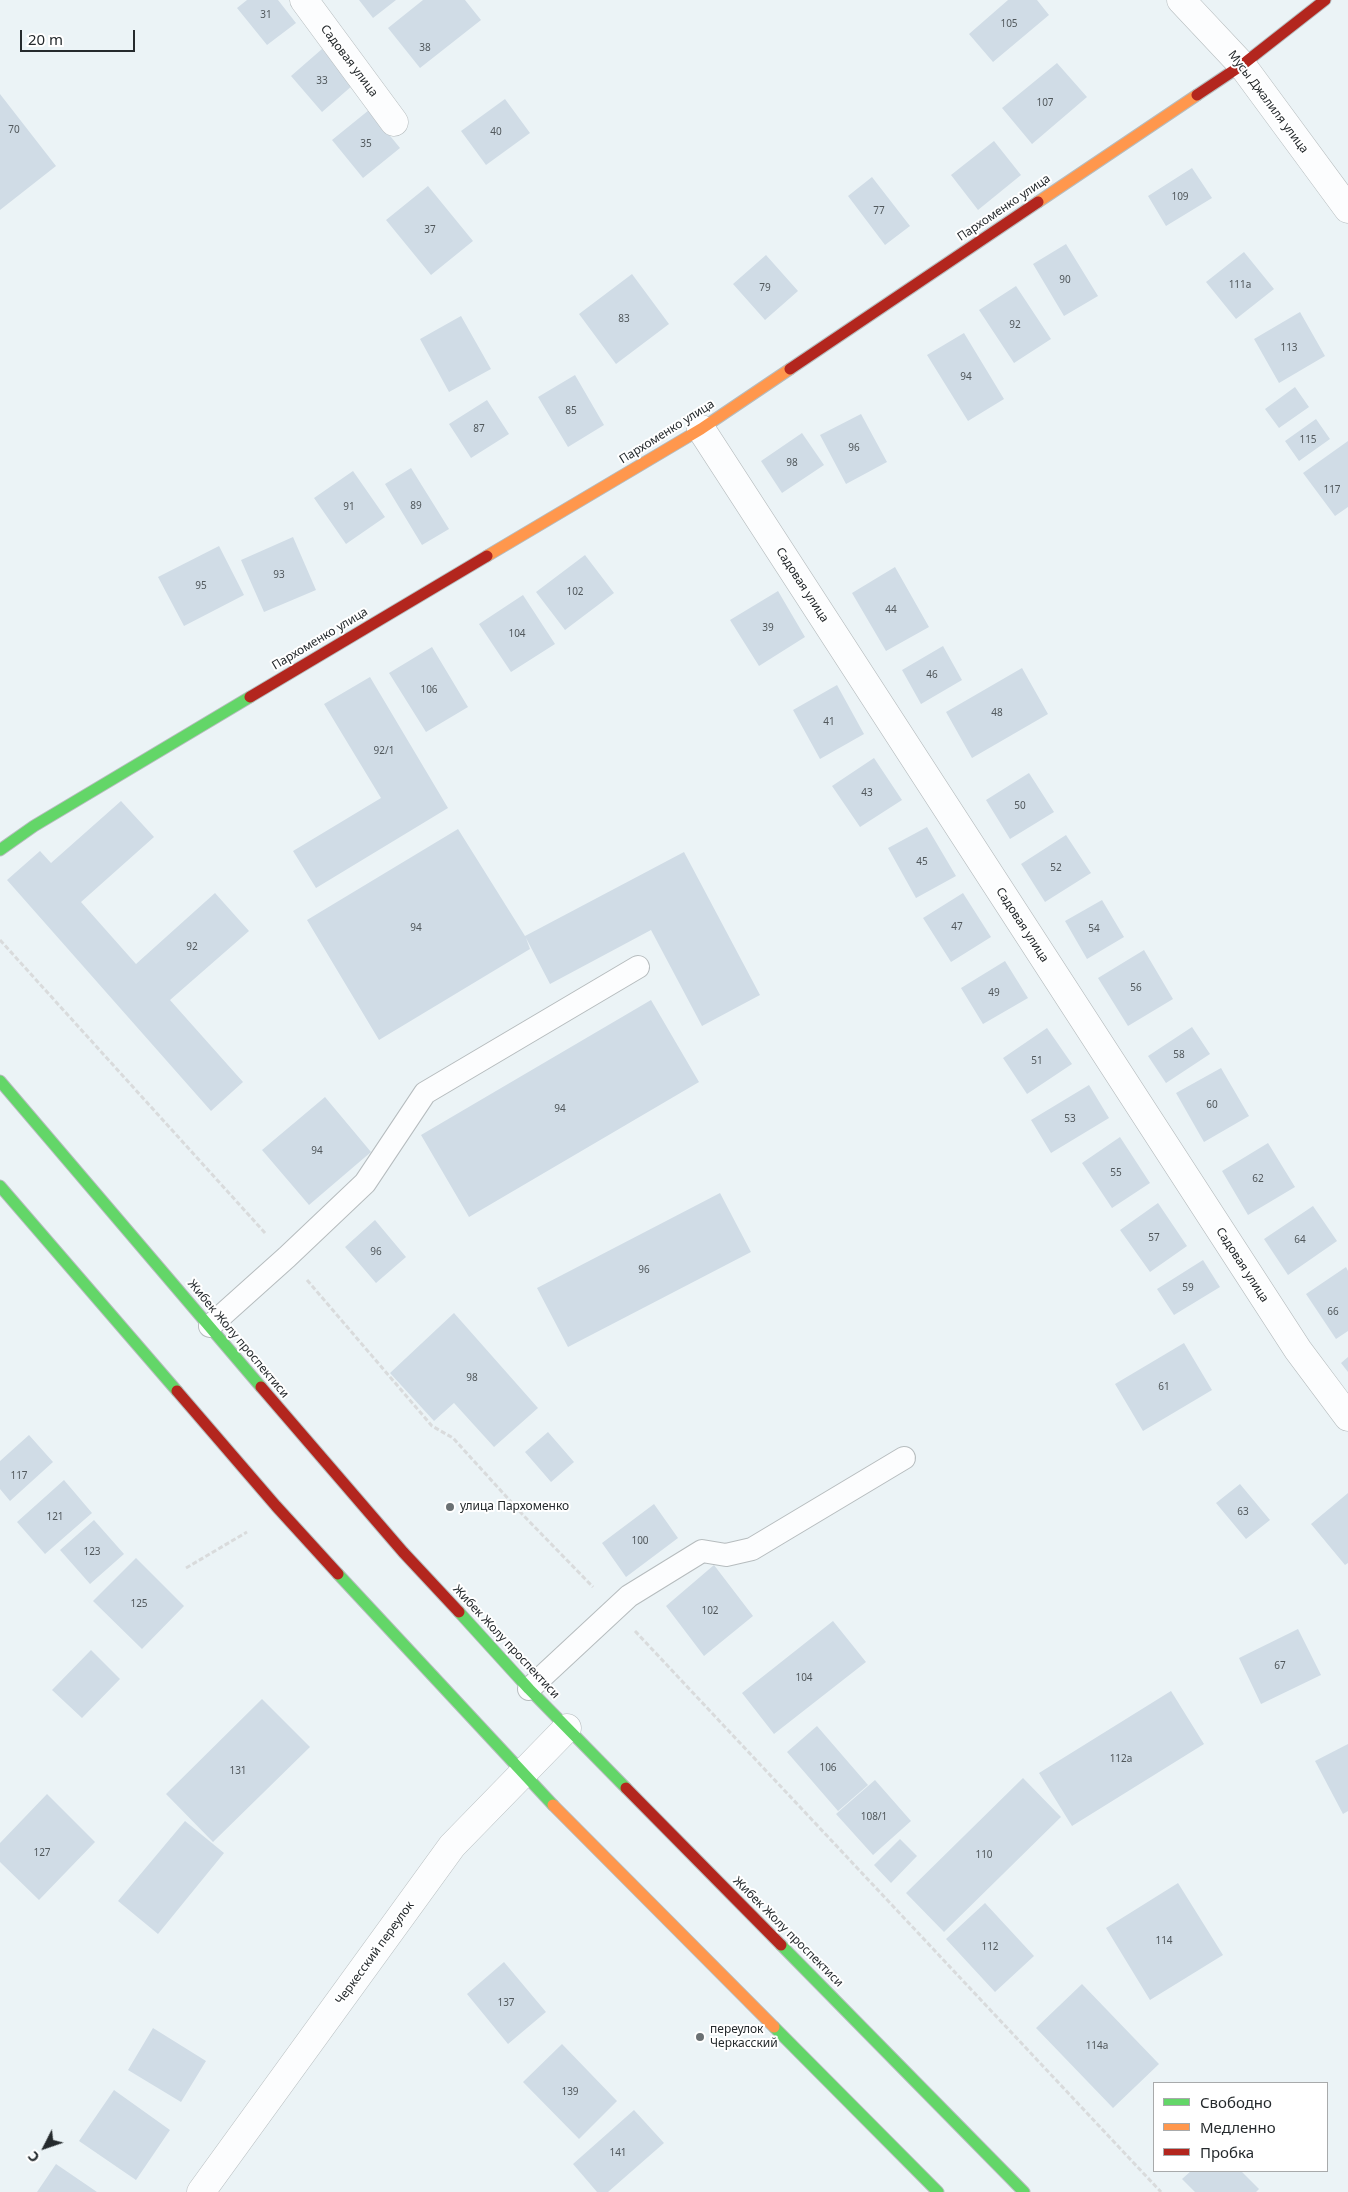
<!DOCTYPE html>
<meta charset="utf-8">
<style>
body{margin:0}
#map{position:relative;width:1348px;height:2192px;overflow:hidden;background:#ebf3f6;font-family:"Noto Sans",sans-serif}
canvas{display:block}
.legend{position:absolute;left:1153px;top:2082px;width:175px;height:90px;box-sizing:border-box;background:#fff;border:1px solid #a8aaab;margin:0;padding:6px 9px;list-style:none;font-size:15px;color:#252a2d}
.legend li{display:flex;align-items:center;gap:10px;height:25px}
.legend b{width:25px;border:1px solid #a8aaab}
.north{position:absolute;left:20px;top:2122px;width:50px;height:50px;-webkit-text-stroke:4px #fff;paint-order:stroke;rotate:229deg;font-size:14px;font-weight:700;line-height:20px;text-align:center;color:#252a2d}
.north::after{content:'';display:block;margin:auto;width:18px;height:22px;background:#252a2d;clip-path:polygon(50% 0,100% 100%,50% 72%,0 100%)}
.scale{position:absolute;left:20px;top:30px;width:115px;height:22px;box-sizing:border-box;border:2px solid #252a2d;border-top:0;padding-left:6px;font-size:15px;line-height:18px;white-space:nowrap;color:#252a2d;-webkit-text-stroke:4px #fff;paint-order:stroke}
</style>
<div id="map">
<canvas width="1348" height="2192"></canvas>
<ul class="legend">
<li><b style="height:6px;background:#63d668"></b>Свободно</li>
<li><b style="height:6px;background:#ff974d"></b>Медленно</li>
<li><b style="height:6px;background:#b3261e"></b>Пробка</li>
</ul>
<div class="north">С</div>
<div class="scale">20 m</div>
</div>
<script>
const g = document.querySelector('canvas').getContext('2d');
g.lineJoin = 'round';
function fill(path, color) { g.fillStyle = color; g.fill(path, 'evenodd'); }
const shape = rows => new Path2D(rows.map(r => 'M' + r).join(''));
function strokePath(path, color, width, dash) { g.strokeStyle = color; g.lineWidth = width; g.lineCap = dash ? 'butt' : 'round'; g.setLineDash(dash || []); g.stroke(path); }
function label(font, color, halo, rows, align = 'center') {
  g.font = font + ' "Noto Sans",sans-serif'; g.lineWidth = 4; g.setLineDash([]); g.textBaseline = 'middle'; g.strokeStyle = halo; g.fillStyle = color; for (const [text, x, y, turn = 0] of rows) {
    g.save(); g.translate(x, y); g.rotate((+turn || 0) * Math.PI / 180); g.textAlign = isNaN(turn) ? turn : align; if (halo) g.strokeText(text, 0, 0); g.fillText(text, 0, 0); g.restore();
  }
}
fill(shape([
 [247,0,278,0,296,23,267,45,237,8],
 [359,0,396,0,373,18],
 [423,0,465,0,481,20,420,68,388,28],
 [1008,0,1037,0,1049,15,993,62,969,34],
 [322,49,353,85,322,112,291,76],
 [1057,63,1087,97,1032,144,1002,108],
 [0,94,56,166,0,210],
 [505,99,530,133,486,165,461,131],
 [369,110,400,148,363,178,332,140],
 [994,141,1021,175,978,210,951,175],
 [1192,168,1212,198,1166,226,1148,196],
 [872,177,910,226,885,245,848,196],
 [428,186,473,241,431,275,386,220],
 [1066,244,1098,296,1064,316,1033,264],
 [1244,252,1274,289,1236,319,1206,282],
 [766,255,798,291,765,320,733,284],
 [632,274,669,324,616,364,579,314],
 [1016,286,1051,339,1014,363,979,310],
 [1300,312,1325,356,1279,383,1254,339],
 [461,316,491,369,449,392,420,339],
 [964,333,1004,399,968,421,927,355],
 [575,375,604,425,568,447,538,397],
 [1295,387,1309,407,1279,428,1265,409],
 [487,400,509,434,471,458,449,424],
 [861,414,887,462,846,484,820,435],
 [1316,419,1330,439,1299,461,1285,441],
 [802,433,824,465,782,493,761,461],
 [1348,441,1348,507,1335,516,1303,473],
 [411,468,449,529,422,545,385,484],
 [353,471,385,517,346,544,314,498],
 [293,537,316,590,264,612,241,560],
 [219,546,244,595,184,626,158,577],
 [585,555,614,593,565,630,536,592],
 [895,567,929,627,886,651,852,593],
 [778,591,805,637,759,666,730,620],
 [523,595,555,644,511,672,479,624],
 [943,646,962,680,921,704,902,670],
 [432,647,468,707,426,732,389,673],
 [1022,668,1048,714,972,758,946,712],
 [370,677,448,808,316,888,293,851,381,798,324,704],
 [837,685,864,734,820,759,793,710],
 [874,758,902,800,860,827,832,786],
 [1029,773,1054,812,1010,839,986,800],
 [121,801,154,837,81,902,136,964,215,893,249,931,170,1000,243,1082,211,1111,7,880,40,851,51,863],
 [927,827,956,876,916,898,888,848],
 [458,829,525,936,684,852,760,995,702,1026,651,930,550,984,526,938,530,949,379,1040,307,920],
 [1066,835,1091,873,1045,902,1021,864],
 [963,893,991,937,951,962,923,918],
 [1102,900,1124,937,1087,959,1065,921],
 [1144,950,1173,999,1128,1026,1098,978],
 [1005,961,1028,998,983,1024,961,988],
 [651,1000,699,1082,469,1217,421,1135],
 [1192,1027,1210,1054,1166,1083,1148,1056],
 [1047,1028,1072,1064,1027,1094,1003,1058],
 [1221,1068,1249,1116,1204,1142,1176,1093],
 [1089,1085,1109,1118,1051,1153,1031,1120],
 [325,1097,371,1152,309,1205,262,1150],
 [1120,1137,1150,1183,1112,1208,1082,1163],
 [1268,1143,1295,1187,1248,1215,1222,1171],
 [720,1193,751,1252,568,1347,537,1288],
 [1158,1203,1187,1246,1150,1272,1120,1230],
 [1313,1206,1337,1241,1288,1275,1264,1239],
 [375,1220,406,1257,376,1283,345,1247],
 [1203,1260,1220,1287,1174,1315,1157,1289],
 [1346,1267,1348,1271,1348,1331,1336,1339,1306,1294],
 [454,1313,538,1408,494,1447,454,1403,434,1421,390,1373],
 [1184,1343,1212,1390,1143,1431,1115,1384],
 [1348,1357,1348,1372,1341,1363],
 [548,1432,574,1462,551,1482,525,1452],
 [29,1435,53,1462,10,1501,0,1489,0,1461],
 [64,1480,92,1513,45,1554,17,1522],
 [1240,1484,1270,1520,1246,1539,1216,1503],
 [1348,1493,1348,1563,1345,1565,1311,1524],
 [654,1504,678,1538,626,1577,602,1543],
 [94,1520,124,1554,90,1584,60,1550],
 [136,1558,184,1606,142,1649,93,1601],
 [714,1565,753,1616,704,1656,666,1606],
 [833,1621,866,1662,774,1734,742,1693],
 [1298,1629,1321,1675,1261,1704,1239,1658],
 [91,1650,120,1679,82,1718,52,1690],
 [1171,1691,1204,1744,1072,1826,1039,1773],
 [262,1699,310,1747,213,1842,166,1794],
 [817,1726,868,1785,838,1811,787,1752],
 [1348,1744,1348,1811,1343,1814,1315,1761],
 [1023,1778,1061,1817,944,1932,906,1893],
 [875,1780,911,1821,873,1855,836,1814],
 [47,1794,95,1842,39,1900,0,1862,0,1843],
 [185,1821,224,1853,158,1934,118,1901],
 [900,1839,917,1856,891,1883,874,1865],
 [1178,1883,1223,1955,1150,2000,1106,1928],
 [985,1903,1034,1956,995,1992,946,1939],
 [504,1962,546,2012,508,2044,467,1994],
 [1082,1984,1159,2064,1113,2108,1036,2028],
 [153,2028,206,2061,181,2102,128,2070],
 [562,2044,617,2101,579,2139,523,2082],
 [114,2090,170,2130,136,2180,79,2141],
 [634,2110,664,2143,608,2192,597,2192,573,2164],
 [56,2164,97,2192,37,2192],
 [1191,2171,1241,2171,1259,2189,1256,2192,1195,2192,1182,2179]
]), '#d0dce6');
const lane = shape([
 [210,1326,287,1257,365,1183,425,1093,638,967],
 [529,1689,629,1596,702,1551,726,1555,752,1549,904,1458]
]);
const street = shape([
 [304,0,394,122],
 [1181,0,1242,65,1348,209],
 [701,429,1298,1350,1348,1417],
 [201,2192,452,1846,567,1728]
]);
const fast = shape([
 [0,850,34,826,250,697],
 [0,1081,261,1387],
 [0,1186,177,1391],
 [338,1574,553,1805],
 [459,1612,529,1689,626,1788],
 [781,1945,1024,2192],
 [774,2027,938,2192]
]);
const slow = shape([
 [1038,202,1197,95],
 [487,556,701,429,790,369],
 [553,1805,774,2027]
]);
const jam = shape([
 [1197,95,1242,65,1325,0],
 [790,369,1038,202],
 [250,697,487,556],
 [261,1387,403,1552,459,1612],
 [177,1391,276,1506,338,1574],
 [626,1788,781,1945]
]);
strokePath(lane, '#b6bcbe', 24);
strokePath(street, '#b6bcbe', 29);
strokePath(fast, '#b6bcbe', 13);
strokePath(slow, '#b6bcbe', 13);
strokePath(jam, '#b6bcbe', 13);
strokePath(shape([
 [0,940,266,1234],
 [307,1280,432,1426,453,1438,523,1515,593,1587],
 [186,1568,247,1532],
 [635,1631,1161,2192]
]), '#d9dbdc', 3, [5, 2.5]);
strokePath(lane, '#fcfdfe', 22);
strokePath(street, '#fcfdfe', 28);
strokePath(fast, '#63d668', 11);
strokePath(slow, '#ff974d', 11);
strokePath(jam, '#b3261e', 11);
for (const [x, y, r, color] of [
 [450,1507,5,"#6a7073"],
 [700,2037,5,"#6a7073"]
]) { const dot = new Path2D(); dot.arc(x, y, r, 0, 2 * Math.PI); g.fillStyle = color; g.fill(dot); strokePath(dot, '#fff', 2); }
label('10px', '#51585c', null, [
 ["31",266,15],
 ["105",1009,24],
 ["38",425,48],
 ["33",322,81],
 ["107",1045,103],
 ["70",14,130],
 ["40",496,132],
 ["35",366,144],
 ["109",1180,197],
 ["77",879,211],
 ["37",430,230],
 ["90",1065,280],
 ["111а",1240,285],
 ["79",765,288],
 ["83",624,319],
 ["92",1015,325],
 ["113",1289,348],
 ["94",966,377],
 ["85",571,411],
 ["87",479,429],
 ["115",1308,440],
 ["96",854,448],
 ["98",792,463],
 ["117",1332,490],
 ["89",416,506],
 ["91",349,507],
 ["93",279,575],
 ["95",201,586],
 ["102",575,592],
 ["44",891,610],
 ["39",768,628],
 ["104",517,634],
 ["46",932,675],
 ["106",429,690],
 ["48",997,713],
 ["41",829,722],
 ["92/1",384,751],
 ["43",867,793],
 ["50",1020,806],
 ["45",922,862],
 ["52",1056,868],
 ["47",957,927],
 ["94",416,928],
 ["54",1094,929],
 ["92",192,947],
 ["56",1136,988],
 ["49",994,993],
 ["58",1179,1055],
 ["51",1037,1061],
 ["60",1212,1105],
 ["94",560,1109],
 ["53",1070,1119],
 ["94",317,1151],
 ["55",1116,1173],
 ["62",1258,1179],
 ["57",1154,1238],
 ["64",1300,1240],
 ["96",376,1252],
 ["96",644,1270],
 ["59",1188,1288],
 ["66",1333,1312],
 ["98",472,1378],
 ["61",1164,1387],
 ["117",19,1476],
 ["63",1243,1512],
 ["121",55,1517],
 ["100",640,1541],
 ["123",92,1552],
 ["125",139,1604],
 ["102",710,1611],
 ["67",1280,1666],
 ["104",804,1678],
 ["112а",1121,1759],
 ["106",828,1768],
 ["131",238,1771],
 ["108/1",874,1817],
 ["127",42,1853],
 ["110",984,1855],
 ["114",1164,1941],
 ["112",990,1947],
 ["137",506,2003],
 ["114а",1097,2046],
 ["139",570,2092],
 ["141",618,2153]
]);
label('12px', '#252a2d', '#fff', [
 ["Садовая улица",349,61,53],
 ["Мусы Джалиля улица",1268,102,53],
 ["Пархоменко улица",1004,208,-34],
 ["Пархоменко улица",667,432,-32],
 ["Садовая улица",802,585,57],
 ["Пархоменко улица",320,639,-31],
 ["Садовая улица",1022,925,57],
 ["Садовая улица",1242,1265,57],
 ["Жибек Жолу проспектиси",238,1339,50],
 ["Жибек Жолу проспектиси",506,1642,47],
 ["Жибек Жолу проспектиси",788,1932,45],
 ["Черкесский переулок",375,1953,-54]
]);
label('12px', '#252a2d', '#fff', [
 ["улица Пархоменко",460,1507],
 ["переулок",710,2030],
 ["Черкасский",710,2044]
], 'left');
</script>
